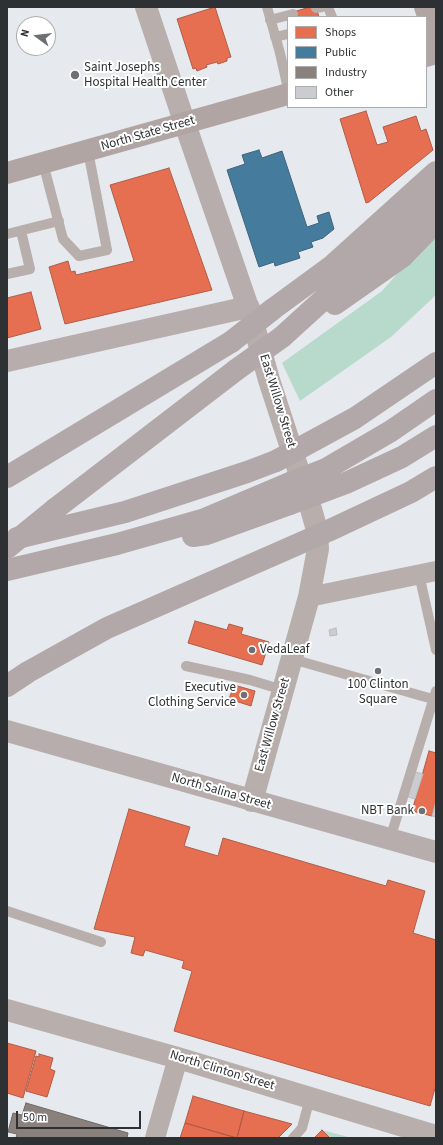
<!DOCTYPE html>
<style>
body{margin:0}
#map{position:relative;width:443px;height:1145px;overflow:hidden;background:#e6e9ed;font-family:"Source Sans 3",sans-serif}
canvas{display:block}
.frame{position:absolute;inset:0;border:8px solid #2e3133;pointer-events:none}
.legend{position:absolute;left:287px;top:16px;width:140px;height:92px;box-sizing:border-box;background:#fff;border:1px solid #abadad;margin:0;padding:5px 7px;list-style:none;font-size:12px;color:#2e3133}
.legend li{display:flex;align-items:center;gap:8px;height:20px}
.legend b{width:20px;border:1px solid #abadad}
.north{position:absolute;left:16px;top:16px;width:40px;height:40px;box-sizing:border-box;background:#fff;border:1px solid #abadad;border-radius:50%;rotate:285deg;font-size:11px;font-weight:700;line-height:16px;text-align:center;color:#2e3133}
.north::after{content:'';display:block;margin:auto;width:14px;height:18px;background:#6e7174;clip-path:polygon(50% 0,100% 100%,50% 72%,0 100%)}
.scale{position:absolute;left:16px;top:1111px;width:125px;height:18px;box-sizing:border-box;border:2px solid #2e3133;border-top:0;padding-left:5px;font-size:12px;line-height:14px;white-space:nowrap;color:#2e3133;-webkit-text-stroke:3px #fff;paint-order:stroke}
</style>
<div id="map">
<canvas width="443" height="1145"></canvas>
<div class="frame"></div>
<ul class="legend">
<li><b style="height:11px;background:#e76f51"></b>Shops</li>
<li><b style="height:11px;background:#457b9d"></b>Public</li>
<li><b style="height:11px;background:#8a817c"></b>Industry</li>
<li><b style="height:11px;background:#cbcccf"></b>Other</li>
</ul>
<div class="north">N</div>
<div class="scale">50 m</div>
</div>
<script>
const g = document.querySelector('canvas').getContext('2d');
g.lineJoin = 'round';
function fill(path, color) { g.fillStyle = color; g.fill(path, 'evenodd'); }
const shape = rows => new Path2D(rows.map(r => 'M' + r).join(''));
function strokePath(path, color, width, dash) { g.strokeStyle = color; g.lineWidth = width; g.lineCap = dash ? 'butt' : 'round'; g.setLineDash(dash || []); g.stroke(path); }
function label(font, color, halo, rows, align = 'center') {
  g.font = font + ' "Source Sans 3",sans-serif'; g.lineWidth = 4; g.setLineDash([]); g.textBaseline = 'middle'; g.strokeStyle = halo; g.fillStyle = color; for (const [text, x, y, turn = 0] of rows) {
    g.save(); g.translate(x, y); g.rotate((+turn || 0) * Math.PI / 180); g.textAlign = isNaN(turn) ? turn : align; if (halo) g.strokeText(text, 0, 0); g.fillText(text, 0, 0); g.restore();
  }
}
fill(shape([
 [436,230,436,295,391,337,300,401,282,363,382,291],
 [322,1130,352,1138,330,1138]
]), '#b8dacc');
const shops = shape([
 [215,7,231,57,227,58,227,61,218,64,217,62,206,65,207,67,197,71,196,68,193,69,177,19,215,7],
 [310,7,316,7,319,17,294,17,293,12,310,7],
 [366,111,377,145,388,142,383,127,416,116,421,131,426,129,433,150,369,202,366,203,340,119,366,111],
 [169,168,212,290,65,324,49,267,68,261,71,272,75,271,76,275,134,261,110,185,169,168],
 [31,292,41,329,7,338,7,298,31,292],
 [195,621,227,630,229,624,243,628,241,634,269,642,262,665,188,643,195,621],
 [234,685,255,691,251,706,229,699,234,685],
 [429,751,436,753,436,801,432,816,412,811,429,751],
 [129,809,190,827,184,846,218,856,223,838,386,886,388,880,425,891,413,933,436,940,436,1085,430,1106,174,1031,192,971,182,968,184,961,145,950,143,956,131,953,135,937,94,929,129,809],
 [7,1043,36,1051,23,1098,7,1093,7,1043],
 [39,1054,53,1058,50,1069,55,1071,47,1097,26,1091,36,1056,39,1057,39,1054],
 [193,1096,244,1111,237,1138,185,1123,193,1096],
 [244,1111,292,1124,278,1138,180,1138,185,1123,237,1138,244,1111],
 [322,1130,330,1138,314,1138,322,1130]
]);
fill(shops, '#e76f51');
strokePath(shops, '#b05c48', 1);
const public = shape([
 [259,150,262,158,282,151,307,227,319,223,317,216,329,212,334,229,323,238,311,242,313,247,298,252,300,258,275,266,274,262,259,267,227,170,245,164,242,155,259,150]
]);
fill(public, '#457b9d');
strokePath(public, '#3e657d', 1);
const industry = shape([
 [26,1103,128,1133,127,1138,16,1138,17,1134,8,1132,13,1113,22,1115,26,1103]
]);
fill(industry, '#8a817c');
strokePath(industry, '#6e6966', 1);
const building = shape([
 [336,628,337,635,330,636,329,630,336,628],
 [412,771,423,774,415,799,405,796,412,771],
 [436,801,436,817,432,816,436,801]
]);
fill(building, '#cbcccf');
strokePath(building, '#bbbcbf', 1);
strokePath(shape([
 [267,7,280,53,288,89],
 [328,7,332,17],
 [316,8,322,7],
 [270,20,293,14],
 [275,37,288,34],
 [43,163,63,239,79,256,107,250,88,151],
 [7,234,59,221],
 [7,274,30,269,21,231],
 [419,574,436,650],
 [292,659,436,700],
 [186,666,250,680,283,690],
 [390,839,436,691],
 [7,911,101,942],
 [293,1138,302,1128,310,1098]
]), '#b8aeac', 10);
strokePath(shape([
 [309,597,436,571],
 [155,1138,178,1058]
]), '#b8aeac', 20);
strokePath(shape([
 [146,7,185,124],
 [249,308,269,380,311,509,317,530,318,549,309,597,252,801],
 [7,1010,178,1058,436,1136]
]), '#b8aeac', 22);
strokePath(shape([
 [7,361,248,307,185,124],
 [7,731,436,852]
]), '#b7adac', 22);
strokePath(shape([
 [425,7,436,39],
 [426,56,436,53],
 [7,173,288,94]
]), '#b1a5a4', 22);
strokePath(shape([
 [335,304,402,257,436,222],
 [273,309,333,265,436,172],
 [282,337,436,197],
 [7,477,231,342],
 [55,509,236,370],
 [193,536,207,534,290,504],
 [17,538,125,512,247,472,276,461],
 [7,570,117,544,205,519,290,483]
]), '#b3a8a9', 22);
strokePath(shape([
 [231,342,273,309],
 [236,370,282,337],
 [276,461,355,418,436,363],
 [290,483,326,469,391,431,436,400],
 [290,504,346,483,402,457,436,436],
 [7,548,55,509],
 [7,686,28,672,107,628,328,531,411,492,436,477]
]), '#b3a8a9', 22);
for (const [x, y, r, color] of [
 [75,75,5,"#6e7174"],
 [252,650,4,"#6e7174"],
 [378,671,4,"#6e7174"],
 [244,695,4,"#6e7174"],
 [422,811,4,"#6e7174"]
]) { const dot = new Path2D(); dot.arc(x, y, r, 0, 2 * Math.PI); g.fillStyle = color; g.fill(dot); strokePath(dot, '#fff', 1.5); }
label('13px', '#2e3133', '#fff', [
 ["Saint Josephs",84,68],
 ["Hospital Health Center",84,83],
 ["VedaLeaf",260,650],
 ["100 Clinton",378,685,"center"],
 ["Square",378,700,"center"],
 ["Executive",236,688,"right"],
 ["Clothing Service",236,703,"right"],
 ["NBT Bank",414,811,"right"]
], 'left');
label('13px', '#2e3133', '#fff', [
 ["North State Street",148,134,-16],
 ["East Willow Street",277,401,73],
 ["East Willow Street",273,725,-74],
 ["North Salina Street",221,792,16],
 ["North Clinton Street",222,1071,17]
]);
</script>
